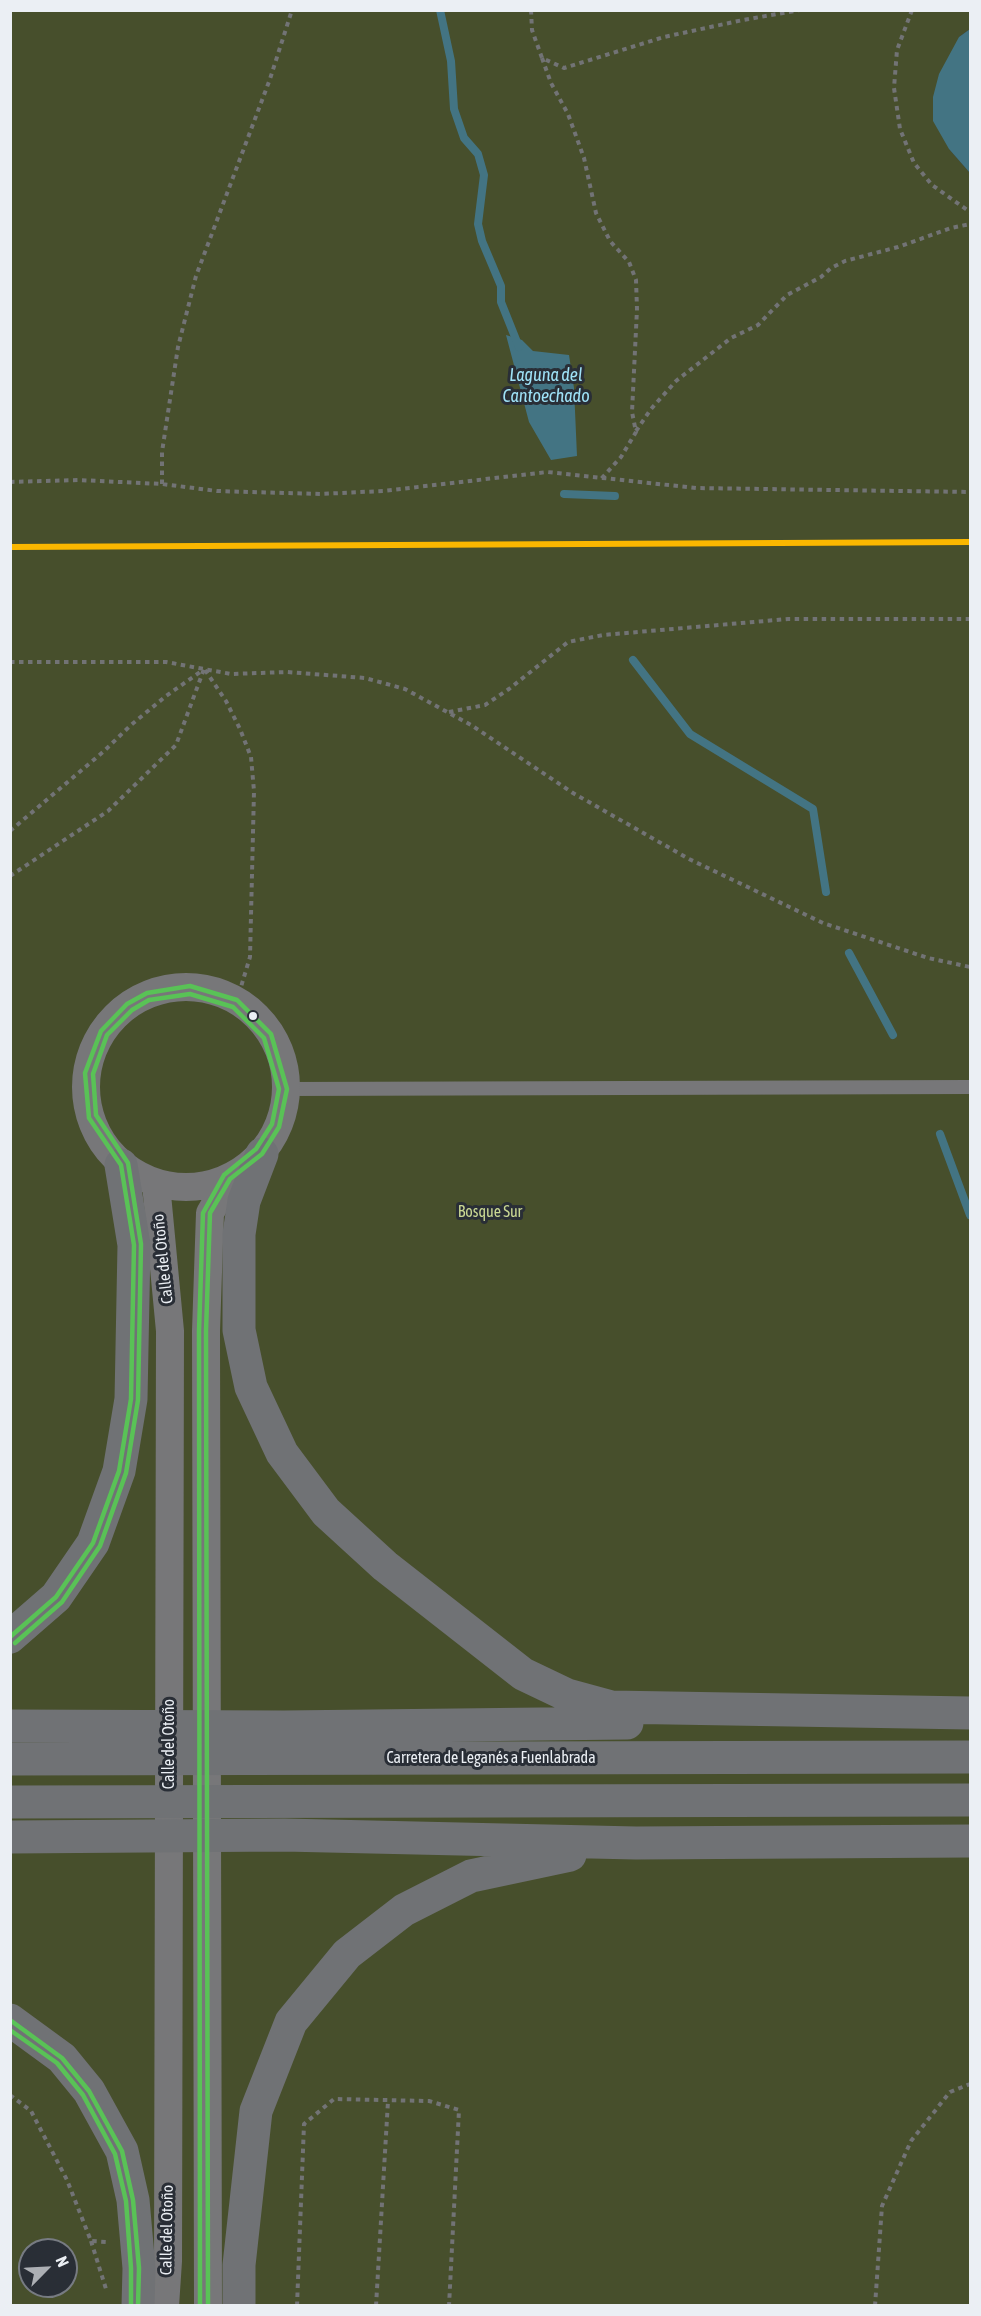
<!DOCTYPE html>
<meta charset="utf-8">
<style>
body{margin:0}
#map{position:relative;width:981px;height:2316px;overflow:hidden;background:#36393d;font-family:"Asap Condensed",sans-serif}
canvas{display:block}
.frame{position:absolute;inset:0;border:12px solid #ebeff4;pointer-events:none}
.north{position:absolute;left:18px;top:2238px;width:60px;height:60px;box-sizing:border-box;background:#292e36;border:2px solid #777b82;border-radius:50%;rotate:66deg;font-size:16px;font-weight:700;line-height:24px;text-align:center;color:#ebeff4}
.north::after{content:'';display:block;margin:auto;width:21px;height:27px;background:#acafb4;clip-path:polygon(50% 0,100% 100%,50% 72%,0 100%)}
</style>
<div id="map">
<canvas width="981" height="2316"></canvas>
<div class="frame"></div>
<div class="north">N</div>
</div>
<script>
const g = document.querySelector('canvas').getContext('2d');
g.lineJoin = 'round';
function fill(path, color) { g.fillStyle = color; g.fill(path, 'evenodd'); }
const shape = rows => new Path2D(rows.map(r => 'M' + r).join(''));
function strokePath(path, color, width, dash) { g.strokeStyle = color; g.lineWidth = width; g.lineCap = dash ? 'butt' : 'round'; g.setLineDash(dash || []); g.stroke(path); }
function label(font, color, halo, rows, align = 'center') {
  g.font = font + ' "Asap Condensed",sans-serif'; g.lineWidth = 6; g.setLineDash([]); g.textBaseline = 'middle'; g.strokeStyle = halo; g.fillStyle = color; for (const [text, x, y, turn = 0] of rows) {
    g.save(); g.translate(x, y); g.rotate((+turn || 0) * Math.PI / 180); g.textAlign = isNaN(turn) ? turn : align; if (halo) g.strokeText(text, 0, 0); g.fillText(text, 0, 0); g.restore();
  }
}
fill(shape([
 [11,11,970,11,970,29,959,37,949,149,970,173,970,2305,11,2306],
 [30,2250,66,2250,66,2286,30,2286]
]), '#474f2c');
fill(shape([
 [970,29,970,173,949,149,933,121,933,97,939,74,959,37],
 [506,335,522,340,533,351,569,355,574,388,577,456,551,460,529,422]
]), '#437483');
strokePath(shape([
 [440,10,451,61,454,109,464,138,478,154,484,175,478,224,482,241,501,286,501,302,519,347],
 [564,494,615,496],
 [633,660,690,734,813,809,826,892],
 [849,953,893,1035],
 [940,1134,970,1215]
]), '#437483', 8);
strokePath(shape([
 [531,10,532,30,542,58,564,68,664,37,743,20,800,10],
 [912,10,897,50,894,88,900,129,914,163,932,185,970,212],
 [542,58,551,83,568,114,584,158,596,213,610,241,629,262,636,280,637,309,632,412,636,432,621,457,601,479],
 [636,431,651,409,676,381,731,338,758,325,787,295,821,277,831,268,845,261,898,247,951,228,970,224],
 [10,482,78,480,162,484,217,491,320,494,383,491,547,472,696,488,970,492],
 [162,484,162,452,178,347,196,276,270,79,292,10],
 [10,662,166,662,231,674,287,672,365,678,405,689,471,725,573,793,689,859,823,923,928,958,970,967],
 [205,670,226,701,240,729,251,757,254,791,250,957,237,1000],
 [449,712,485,705,509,689,568,642,603,635,788,619,970,619],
 [10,831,103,752,131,725,166,696,203,670],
 [10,876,108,811,176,745,204,669],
 [10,2095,31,2111,67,2180,91,2241,107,2242],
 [91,2241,106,2289],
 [297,2306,304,2124,334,2099,429,2101,459,2110,449,2306],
 [376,2306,388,2101],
 [875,2306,882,2206,911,2141,950,2092,970,2084]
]), '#727375', 4, [4.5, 4.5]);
strokePath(shape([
 [287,1089,970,1087]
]), '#777779', 14);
strokePath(shape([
 '86 1087a100 100 0 1 1 200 0a100 100 0 1 1-200 0Z',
 [156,1184,170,1331,168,2261,165,2306],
 [208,2306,206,1331,210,1213,230,1179]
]), '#777779', 28);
strokePath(shape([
 [262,1154,244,1201,239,1234,239,1330,251,1387,282,1453,326,1512,385,1566,523,1674,567,1695,611,1707,970,1713],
 [10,1637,56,1597,93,1543,119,1471,131,1399,134,1245,121,1165],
 [10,1726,284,1727,627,1723],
 [10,1759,970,1757],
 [10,1802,970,1800],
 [10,1837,284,1835,636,1843,970,1841],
 [10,2020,62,2058,89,2091,122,2151,133,2200,139,2268,138,2306],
 [239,2306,239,2265,256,2111,291,2022,347,1954,404,1910,471,1876,570,1855]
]), '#707275', 33);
strokePath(shape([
 [10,1637,56,1597,93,1543,119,1471,131,1399,134,1245,121,1165,89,1118,85,1073,101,1031,127,1004,147,993,190,986,237,1000,271,1034,287,1089,279,1127,262,1154,230,1179,210,1213,206,1331,208,2306],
 [10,2020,62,2058,89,2091,122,2151,133,2200,139,2268,138,2306]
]), '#59c256', 4.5);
strokePath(shape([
 [15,1643,62,1602,100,1546,126,1473,138,1400,141,1244,128,1163,96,1115,93,1074,107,1035,132,1010,149,1000,190,994,233,1007,264,1038,279,1089,272,1124,256,1149,224,1175,203,1213,199,1331,200,2306],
 [10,2030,57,2063,83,2095,115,2154,126,2201,131,2268,131,2306]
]), '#59c256', 4.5);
strokePath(shape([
 [10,547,970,542]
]), '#fab700', 6);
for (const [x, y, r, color] of [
 [253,1016,5,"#ebeff4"]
]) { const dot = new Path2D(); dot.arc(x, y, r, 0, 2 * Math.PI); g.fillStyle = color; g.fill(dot); strokePath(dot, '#292e36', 2); }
label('16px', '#cad893', '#292e36', [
 ["Bosque Sur",490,1212]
]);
label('16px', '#ebeff4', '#292e36', [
 ["Calle del Otoño",163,1259,-96],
 ["Calle del Otoño",169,1744,-90],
 ["Carretera de Leganés a Fuenlabrada",491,1758],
 ["Calle del Otoño",167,2230,-89]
]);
label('italic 18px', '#9fe2f7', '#292e36', [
 ["Laguna del",546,375],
 ["Cantoechado",546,396]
]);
</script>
